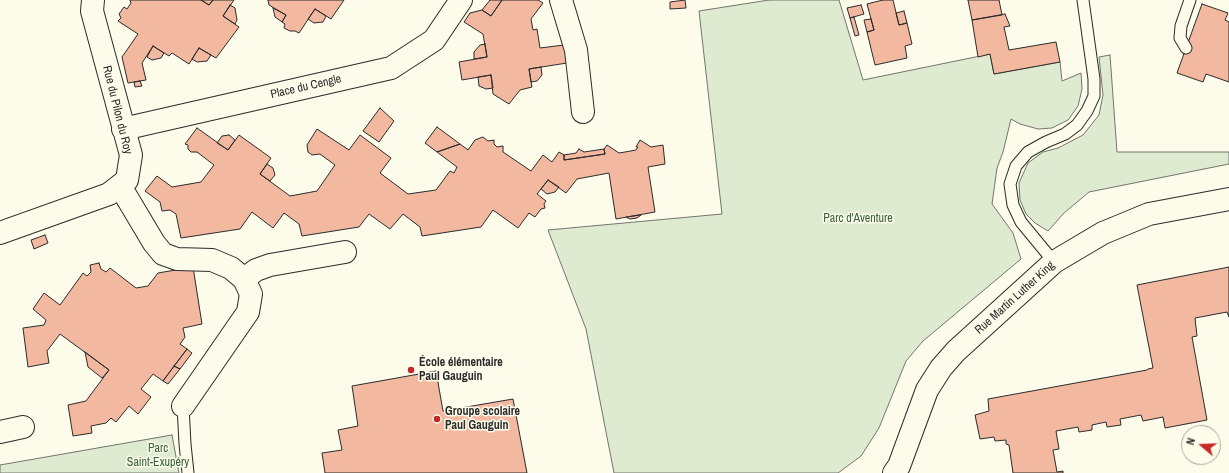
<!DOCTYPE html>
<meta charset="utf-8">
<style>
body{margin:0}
#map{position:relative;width:1229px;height:473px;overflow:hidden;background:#fdfbea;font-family:"Archivo Narrow",sans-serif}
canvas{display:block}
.north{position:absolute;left:1181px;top:425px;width:40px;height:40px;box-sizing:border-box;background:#fdfbea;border:1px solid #a9a89e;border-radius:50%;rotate:289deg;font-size:11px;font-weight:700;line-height:16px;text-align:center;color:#2b2b2b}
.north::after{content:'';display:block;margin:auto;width:14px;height:18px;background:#c62828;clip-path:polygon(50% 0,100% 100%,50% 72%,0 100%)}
</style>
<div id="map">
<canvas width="1229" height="473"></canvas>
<div class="north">N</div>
</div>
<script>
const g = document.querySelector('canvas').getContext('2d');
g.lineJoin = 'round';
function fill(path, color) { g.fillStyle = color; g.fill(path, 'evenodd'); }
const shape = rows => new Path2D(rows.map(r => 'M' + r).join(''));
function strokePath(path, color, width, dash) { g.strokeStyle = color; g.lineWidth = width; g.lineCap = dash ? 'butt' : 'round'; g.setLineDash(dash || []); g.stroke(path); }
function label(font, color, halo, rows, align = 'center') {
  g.font = font + ' "Archivo Narrow",sans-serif'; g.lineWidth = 3; g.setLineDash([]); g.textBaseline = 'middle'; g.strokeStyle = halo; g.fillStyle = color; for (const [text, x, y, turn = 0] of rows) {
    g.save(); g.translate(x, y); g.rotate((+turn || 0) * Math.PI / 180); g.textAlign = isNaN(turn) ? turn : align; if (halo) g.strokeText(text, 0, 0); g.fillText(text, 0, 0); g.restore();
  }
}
const green = shape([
 [769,0,839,0,863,80,990,54,994,74,1060,62,1062,81,1081,73,1082,89,1078,106,1068,120,1052,128,1038,129,1020,124,1011,119,1003,152,997,168,992,204,1013,233,1021,259,923,341,906,361,879,428,861,456,838,473,614,473,586,329,548,230,722,214,699,11,769,0],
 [1110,55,1117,152,1229,152,1229,164,1089,192,1064,213,1048,231,1035,223,1026,214,1020,200,1019,183,1028,163,1043,152,1058,148,1083,135,1099,115,1103,95,1099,57,1110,55],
 [172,435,179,473,0,473,0,465,172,435]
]);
fill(green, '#deebd1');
strokePath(green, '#74746e', 1);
const building = shape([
 [130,0,201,0,209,5,213,0,234,0,223,16,239,27,216,58,199,48,189,64,172,53,169,56,153,46,142,63,146,80,128,83,122,57,138,34,118,21,121,18,119,14,124,7,127,9,131,3,130,0],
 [201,0,213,0,209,5,201,0],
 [268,0,344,0,331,19,315,9,299,33,295,31,290,31,284,28,285,24,282,22,286,15,269,5,268,0],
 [490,0,502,0,491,16,482,10,490,0],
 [502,0,538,0,543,3,531,19,533,30,537,29,540,48,564,45,567,63,529,69,532,87,520,90,509,104,493,94,491,75,462,80,459,62,487,57,483,34,464,22,470,13,482,10,491,16,502,0],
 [685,0,686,8,670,9,670,2,685,0],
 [883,0,893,0,899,25,907,23,912,44,905,46,907,58,875,65,867,32,874,30,867,4,883,0],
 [968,0,999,0,1002,15,972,20,968,0],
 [1202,4,1228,13,1225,20,1229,22,1229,82,1206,74,1203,82,1177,73,1202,4],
 [230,5,235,8,237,20,235,24,223,16,230,5],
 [861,5,864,14,850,18,847,8,861,5],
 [273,8,286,15,282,22,275,17,273,8],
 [315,9,326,16,323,22,314,23,308,19,315,9],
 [904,11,907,23,899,25,896,13,904,11],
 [1005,14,1010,26,1004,27,1009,50,1056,42,1060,62,994,74,990,54,978,57,972,20,1005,14],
 [854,17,859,35,855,36,850,18,854,17],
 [871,19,874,30,867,32,864,20,871,19],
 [485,44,487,57,474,59,474,52,480,45,485,44],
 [153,46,164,53,161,58,152,60,147,57,153,46],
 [199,48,211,55,207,61,197,62,192,59,199,48],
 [541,67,542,75,537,81,531,82,529,69,541,67],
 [491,75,493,88,486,89,479,86,478,77,491,75],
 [140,81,142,86,135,87,134,82,140,81],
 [380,108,394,121,379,142,363,131,380,108],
 [437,127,460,144,437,152,425,143,437,127],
 [197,128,228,150,239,135,271,158,260,174,290,196,317,191,335,165,320,154,312,155,308,152,307,145,317,129,349,150,360,135,391,158,380,173,408,194,436,190,450,171,454,173,457,167,437,152,460,144,468,150,475,140,483,137,488,141,494,140,494,144,497,147,503,146,503,152,531,171,543,155,552,162,559,152,564,155,564,160,605,154,604,149,607,145,619,153,625,152,636,150,638,147,636,147,640,140,651,147,663,145,665,164,648,167,655,212,616,219,609,173,577,179,566,193,548,180,537,194,546,201,544,204,545,208,541,209,535,217,529,213,518,228,493,210,481,227,422,236,420,227,403,214,390,229,369,214,359,227,302,236,299,224,284,213,273,228,252,212,240,229,181,238,176,214,170,210,162,211,160,202,145,191,157,176,172,187,201,182,214,165,197,152,191,152,188,149,188,145,185,144,197,128],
 [229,135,235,140,228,150,217,143,222,136,229,135],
 [579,149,584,152,604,149,605,154,564,160,564,155,576,153,579,149],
 [267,164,273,168,275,175,270,181,260,174,267,164],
 [548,180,559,187,555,192,547,194,541,189,548,180],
 [641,215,637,218,630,219,626,217,641,215],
 [45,235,48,243,34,249,31,240,45,235],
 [99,263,101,269,106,272,110,268,136,288,148,286,158,273,193,267,202,324,183,328,185,337,180,344,187,349,163,381,153,374,141,389,151,397,138,414,129,406,116,422,111,418,106,423,91,426,92,433,73,436,68,405,86,401,109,370,60,334,47,351,49,363,28,367,23,328,44,325,46,320,33,309,44,293,60,305,83,273,87,276,91,272,90,265,99,263],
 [1229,267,1229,317,1227,312,1195,318,1197,336,1192,337,1207,420,1165,428,1163,417,1143,421,1141,415,1120,419,1121,425,1107,427,1106,422,1092,425,1092,430,1079,432,1078,427,1056,431,1059,449,1053,450,1057,472,1063,471,1063,473,1013,473,1009,445,1006,444,1006,440,995,441,994,437,980,439,975,415,989,411,988,399,1147,370,1148,369,1153,368,1137,285,1229,267],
 [187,349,192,353,180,369,174,366,187,349],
 [85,352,109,370,102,378,88,367,85,352],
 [174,366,180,369,168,384,163,381,174,366],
 [436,371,443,411,513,399,527,473,325,473,322,453,342,450,338,430,358,426,352,386,436,371]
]);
fill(building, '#f2b8a0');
strokePath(building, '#2b2b2b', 1);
const lane = shape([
 [1186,48,1180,38,1181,26,1190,0],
 [1054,262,1021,222,1013,205,1010,184,1016,166,1028,152,1046,142,1065,134,1077,125,1087,111,1094,96,1094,79,1083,0],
 [183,406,185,444,188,473]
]);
const street = shape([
 [561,0,576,50,583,112],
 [123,129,391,68,434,40,461,0],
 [120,186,154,243,163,254,177,259,212,260,231,268,244,279,251,294,248,312,183,406],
 [0,233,109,194,127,180,131,155,92,11,93,0],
 [244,279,256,270,270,265,345,252],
 [0,432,23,427],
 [894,473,899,466,927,390,941,368,956,351,1054,262,1103,233,1149,214,1229,199]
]);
strokePath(lane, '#2b2b2b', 13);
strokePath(street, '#2b2b2b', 24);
strokePath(lane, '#fdfbea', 11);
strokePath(street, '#fdfbea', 22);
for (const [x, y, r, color] of [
 [411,370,4,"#c62828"],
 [437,419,4,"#c62828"]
]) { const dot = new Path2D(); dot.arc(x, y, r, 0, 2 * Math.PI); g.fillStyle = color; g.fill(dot); strokePath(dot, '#fdfbea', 1.5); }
label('12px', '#2b2b2b', '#fdfbea', [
 ["Place du Cengle",306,87,-13],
 ["Rue du Pilon du Roy",117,110,76],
 ["Rue Martin Luther King",1015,298,-42]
]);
label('12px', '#34623c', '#fdfbea', [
 ["Parc d'Aventure",858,219],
 ["Parc",158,449],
 ["Saint-Exupéry",158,463]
]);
label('bold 12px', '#2b2b2b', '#fdfbea', [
 ["École élémentaire",419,363],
 ["Paul Gauguin",419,377],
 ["Groupe scolaire",445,412],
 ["Paul Gauguin",445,426]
], 'left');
</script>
